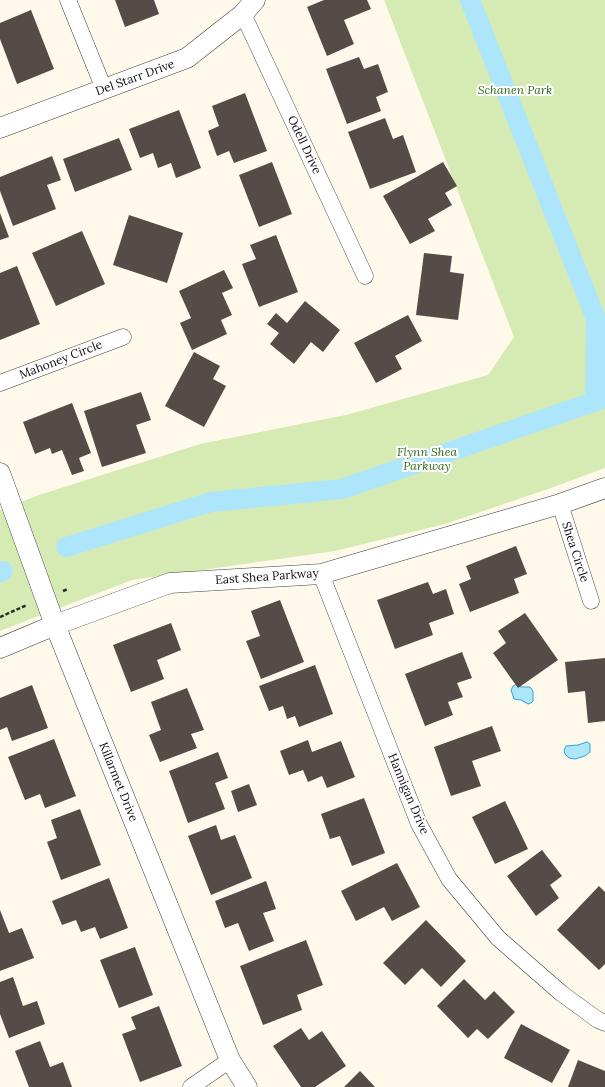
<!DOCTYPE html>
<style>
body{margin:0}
canvas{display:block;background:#fff9eb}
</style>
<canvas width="605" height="1087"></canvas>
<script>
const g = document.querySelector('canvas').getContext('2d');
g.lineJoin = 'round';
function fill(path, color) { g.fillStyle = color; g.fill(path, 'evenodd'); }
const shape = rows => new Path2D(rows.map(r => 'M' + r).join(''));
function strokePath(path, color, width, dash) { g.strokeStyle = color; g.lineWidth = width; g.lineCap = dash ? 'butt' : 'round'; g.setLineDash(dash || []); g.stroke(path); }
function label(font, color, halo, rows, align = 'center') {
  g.font = font + ' Lora,serif'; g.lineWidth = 4; g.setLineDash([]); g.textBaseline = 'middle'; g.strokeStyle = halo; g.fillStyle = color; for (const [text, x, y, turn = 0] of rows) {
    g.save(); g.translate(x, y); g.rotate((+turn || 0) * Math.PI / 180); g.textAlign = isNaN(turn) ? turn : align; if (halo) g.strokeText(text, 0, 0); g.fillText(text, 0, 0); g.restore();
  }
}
fill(shape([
 [384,0,605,0,605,468,548,489,445,524,335,551,132,580,0,631,0,510,39,495,200,444,346,415,488,375,514,337]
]), '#d6ebb3');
const water = shape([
 [517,684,521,687,530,687,533,691,533,701,531,703,528,704,521,700,514,699,511,690,513,686,517,684],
 [587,742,590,744,590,752,585,756,575,759,569,758,565,754,564,750,566,746,578,745,587,742]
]);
fill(water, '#ade5fa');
strokePath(water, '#30a4d5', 1);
strokePath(shape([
 [470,0,596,319,595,402],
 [66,547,211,502,342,489,605,398],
 [0,572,3,571]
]), '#ade5fa', 20);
fill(shape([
 [115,0,154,0,159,14,125,27],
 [324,0,367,0,371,9,344,20,354,44,327,56,307,7],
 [31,10,54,69,17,84,0,39,0,23],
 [359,57,364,69,378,64,388,92,376,97,381,111,347,124,326,69],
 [245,93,267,151,234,163,229,151,217,156,208,131,219,126,212,106],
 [179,110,201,168,176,178,171,163,158,168,153,153,140,158,129,129],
 [385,118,393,139,403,135,416,172,370,189,348,132],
 [119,138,132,170,75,192,63,159],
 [52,156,61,180,47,185,56,209,13,226,0,191,0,177],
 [272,162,292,214,259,227,239,175],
 [443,162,457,186,445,193,452,205,428,219,435,231,410,244,383,196],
 [0,213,9,237,0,240],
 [129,215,183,233,167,283,113,265],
 [82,231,105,284,56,306,32,253],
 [276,235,298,292,259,307,242,264,256,259,250,245],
 [424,253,452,256,450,272,464,274,458,320,416,315],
 [17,266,40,324,0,340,0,273],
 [224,270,233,288,222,293,232,315,221,320,227,334,192,350,180,323,191,318,179,291],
 [305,301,340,330,323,352,311,342,294,364,270,344,279,333,267,324,276,313,287,323],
 [408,315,422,341,395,356,402,369,376,383,354,343],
 [194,352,220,366,213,379,226,386,204,427,165,406],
 [141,392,151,420,136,425,146,453,102,467,84,411],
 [72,403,91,453,79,458,84,471,72,475,62,450,52,454,50,448,35,454,23,422],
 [516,546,527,574,514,579,519,593,470,612,459,584,471,579,466,566],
 [428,582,433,594,446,589,454,614,429,623,433,635,395,649,377,600],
 [280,600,304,662,261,679,246,641,260,636,251,611],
 [525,613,558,660,518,688,493,653,506,643,498,631],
 [171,623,181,650,157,660,164,679,131,692,113,645],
 [462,652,472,678,457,683,463,697,448,702,453,715,425,726,405,674],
 [605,658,605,721,588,723,585,691,568,693,565,662],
 [315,665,333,714,299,727,295,716,287,719,283,706,269,711,259,686],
 [32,685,48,728,12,741,7,727,0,730,0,698],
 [187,688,204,730,191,734,197,748,160,762,149,735,161,730,151,702],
 [492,726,501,751,472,761,481,786,451,796,434,747],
 [54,739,76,796,45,808,40,794,25,800,8,757],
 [308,740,312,752,341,741,355,777,327,788,322,776,308,782,303,770,289,775,280,751],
 [218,752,228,778,215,783,225,809,188,823,169,771],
 [249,784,257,805,238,812,231,791],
 [364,798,385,853,352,866,340,836,330,839,321,814],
 [505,801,528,849,495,864,472,817],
 [80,809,101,865,61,880,47,842,57,838,51,820],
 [216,825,221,840,235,835,252,878,211,895,188,836],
 [542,850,562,876,550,885,559,898,536,916,507,876],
 [397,863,420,907,392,921,384,907,356,921,341,891],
 [109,878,128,928,100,939,95,927,81,932,76,920,62,925,52,901],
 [266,881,276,909,263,913,274,941,249,951,238,923,225,928,215,901],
 [599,886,605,892,605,964,599,970,557,930],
 [0,910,9,933,22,928,34,958,0,971],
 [426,920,466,961,441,987,422,968,405,985,383,963],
 [306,940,323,985,297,995,302,1010,263,1025,240,966],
 [135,947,153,995,119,1008,100,960],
 [13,977,23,1006,37,1001,45,1024,9,1038,0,1014,0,982],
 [464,979,485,1000,494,991,515,1012,488,1039,477,1029,468,1038,437,1006],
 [159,1006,182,1066,140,1082,122,1034,136,1029,131,1017],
 [521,1024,570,1050,552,1083,504,1058],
 [301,1028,309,1040,322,1031,346,1066,315,1087,301,1087,273,1046],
 [40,1041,50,1067,63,1062,72,1087,29,1087,15,1051],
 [578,1060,605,1071,605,1087,568,1087],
 [360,1071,375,1087,344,1087]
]), '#554c48');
const minor = shape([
 [68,0,104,89],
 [243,14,365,276],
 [0,383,123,337],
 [560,504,591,601],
 [321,574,419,824,449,879,498,938,561,993,598,1020,605,1023],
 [191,1087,230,1060]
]);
const tertiary = shape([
 [0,128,187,58,243,14,255,0],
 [0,473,55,625,230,1060,247,1087],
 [0,648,55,625,170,583,321,574,560,504,605,488]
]);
strokePath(minor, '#3f3f3f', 17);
strokePath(tertiary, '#3f3f3f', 21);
strokePath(shape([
 [63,591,68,589],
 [0,617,27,605]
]), '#2e2e2e', 2.5, [4, 2]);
strokePath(minor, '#fff', 16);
strokePath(tertiary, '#fff', 20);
label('12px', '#0c0c0c', '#fff', [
 ["Del Starr Drive",135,78,-20],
 ["Odell Drive",304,145,65],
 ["Mahoney Circle",61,360,-21],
 ["Shea Circle",575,552,72],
 ["East Shea Parkway",267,577,-4],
 ["Killarmet Drive",118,782,68],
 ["Hannigan Drive",408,794,67]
]);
label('italic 12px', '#326719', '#fff', [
 ["Schanen Park",515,91],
 ["Flynn Shea",427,453],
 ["Parkway",427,467]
]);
</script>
